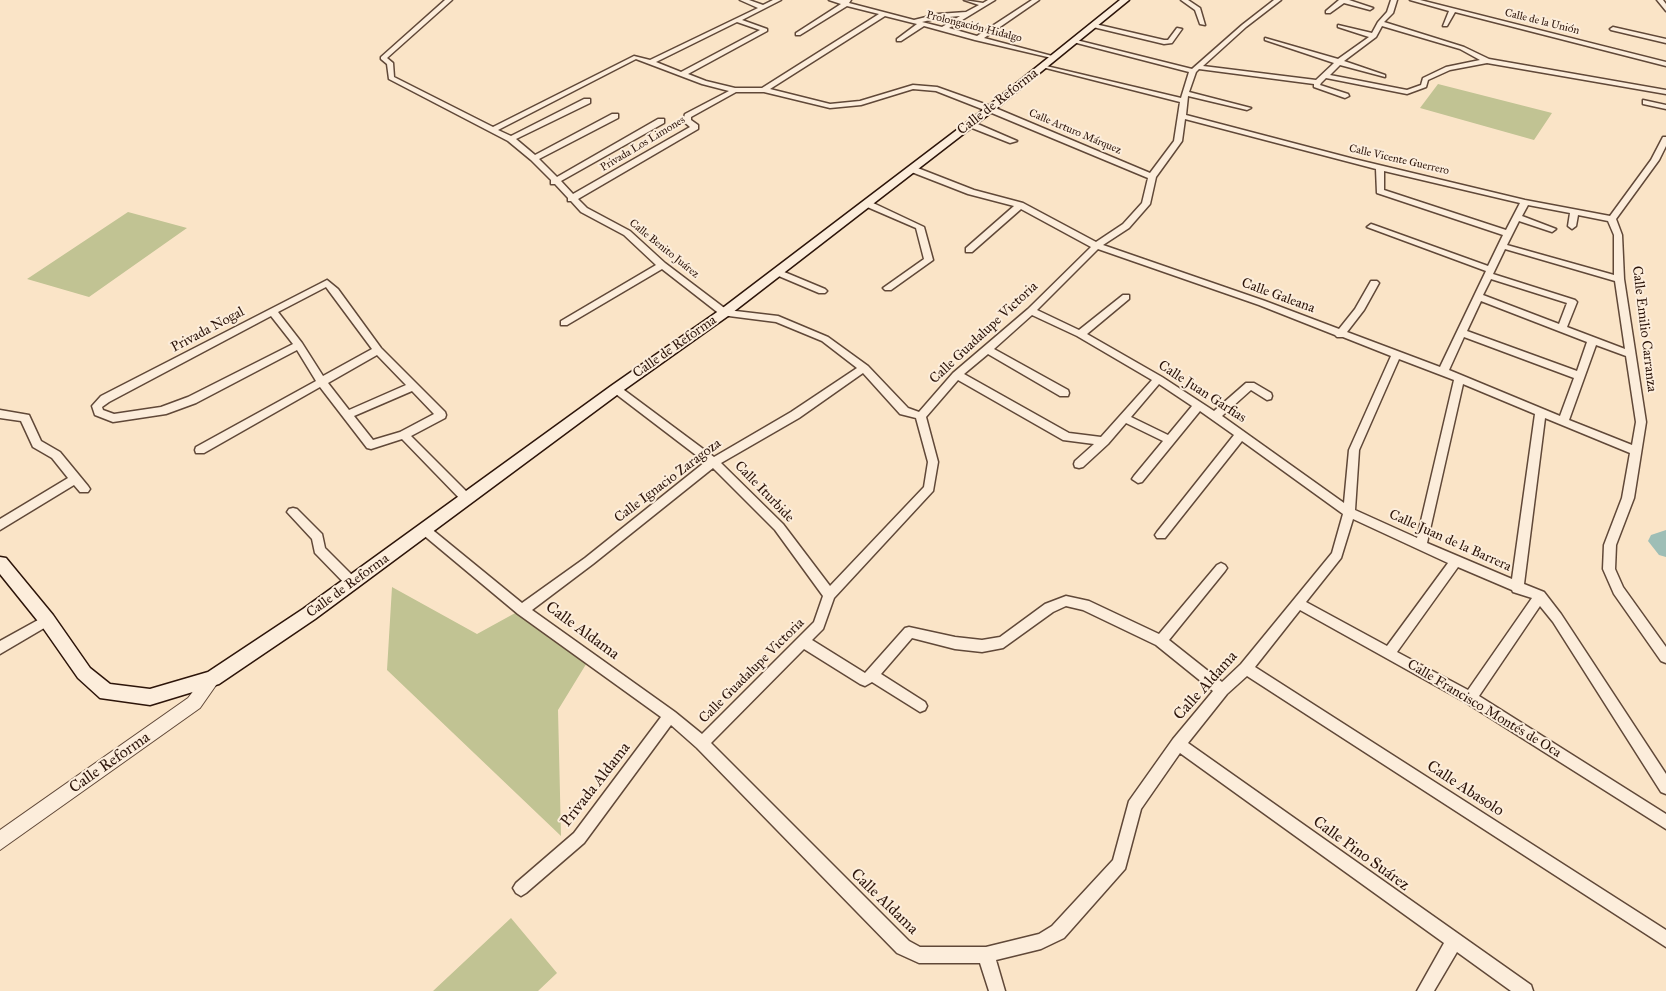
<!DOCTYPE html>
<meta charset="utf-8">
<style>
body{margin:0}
canvas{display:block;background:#fae4c7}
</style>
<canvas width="1666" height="991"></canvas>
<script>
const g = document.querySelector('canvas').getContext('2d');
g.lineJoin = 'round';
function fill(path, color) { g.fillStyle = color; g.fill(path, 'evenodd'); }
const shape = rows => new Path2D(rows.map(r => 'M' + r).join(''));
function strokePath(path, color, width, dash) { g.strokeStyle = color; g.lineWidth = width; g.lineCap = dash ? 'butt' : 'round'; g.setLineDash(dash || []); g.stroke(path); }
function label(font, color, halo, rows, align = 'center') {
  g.font = font + ' "IM FELL Great Primer",serif'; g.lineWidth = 4; g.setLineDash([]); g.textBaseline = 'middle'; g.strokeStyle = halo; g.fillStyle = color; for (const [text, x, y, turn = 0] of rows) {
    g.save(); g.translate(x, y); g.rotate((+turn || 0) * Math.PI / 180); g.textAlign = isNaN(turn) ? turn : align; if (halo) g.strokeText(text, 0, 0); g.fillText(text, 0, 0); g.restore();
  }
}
fill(shape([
 [1438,84,1552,113,1534,140,1420,108],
 [128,212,187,228,89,297,27,279],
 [392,587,477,634,517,612,588,661,558,710,561,836,387,670],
 [511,918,557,973,538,991,433,991]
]), '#c1c393');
fill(shape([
 [1666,530,1666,557,1659,555,1648,541,1651,535,1666,530]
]), '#9ebeb6');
const minor = shape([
 [445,0,452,0,387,58,393,63,394,77,493,127,634,56,650,60,758,8,740,0,749,0,763,5,773,0,781,0,742,20,767,29,767,31,688,74,706,81,735,88,762,88,879,14,847,6,800,35,796,35,796,33,841,4,829,0,851,0,849,3,914,20,938,14,966,12,979,5,964,0,983,3,988,0,995,0,949,28,977,36,1032,0,1039,0,984,38,1056,57,1056,59,975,40,924,26,901,41,897,41,897,39,917,24,885,16,770,89,830,104,860,101,913,85,937,87,993,107,1150,173,1174,141,1180,102,1042,67,1042,65,1181,98,1189,72,1073,42,1076,40,1192,69,1242,25,1274,0,1281,0,1246,27,1203,66,1316,80,1334,63,1265,40,1265,38,1338,59,1369,37,1338,27,1338,25,1372,33,1378,22,1387,12,1391,0,1397,0,1393,13,1384,22,1464,47,1489,59,1666,90,1666,94,1487,63,1450,70,1428,80,1426,87,1407,94,1326,78,1321,83,1320,85,1348,94,1349,96,1345,98,1314,87,1314,84,1199,69,1196,72,1189,92,1251,108,1247,110,1188,96,1186,115,1354,159,1525,200,1610,216,1651,160,1663,137,1666,137,1666,146,1659,160,1616,219,1622,235,1624,279,1646,422,1634,498,1616,545,1615,569,1623,587,1666,647,1666,663,1661,661,1614,594,1603,569,1604,545,1622,498,1630,453,1545,418,1524,584,1544,592,1561,614,1666,774,1666,794,1661,792,1553,622,1540,606,1479,696,1666,814,1666,829,1465,702,1300,610,1255,667,1666,930,1666,947,1247,676,1227,694,1188,743,1531,985,1533,991,1511,991,1457,952,1434,991,1417,991,1444,943,1180,753,1141,809,1125,869,1064,938,1041,949,996,960,1005,991,989,991,980,963,919,963,897,953,697,748,671,725,584,843,526,893,521,896,516,893,513,888,516,883,574,833,661,717,518,614,421,533,419,530,421,527,429,527,522,603,585,558,705,462,612,391,611,389,612,387,620,387,714,457,791,412,857,368,822,341,776,322,721,315,662,269,567,325,561,325,561,321,656,265,624,235,581,212,571,201,568,201,568,198,555,184,551,184,551,180,531,160,508,141,389,79,387,64,381,59,381,57,445,0],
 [960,16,942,27,922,22,938,18,960,16],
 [737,22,760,30,681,72,656,62,737,22],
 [1382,26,1460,49,1480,60,1446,67,1423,78,1421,85,1407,90,1330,75,1340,65,1385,77,1385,75,1344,61,1376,37,1382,26],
 [636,59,702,84,729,91,685,114,683,121,690,127,573,194,561,181,664,123,664,119,658,119,557,177,539,159,618,118,618,114,612,114,535,155,516,139,590,103,590,99,584,99,511,136,498,130,636,59],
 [913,89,936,91,987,111,1148,178,1142,203,1123,224,1096,242,1023,203,974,190,915,167,909,167,909,171,968,194,1014,206,966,248,966,252,972,252,1021,209,1091,247,1028,309,953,373,919,412,908,408,868,366,828,337,778,316,727,310,665,263,630,231,587,208,578,199,698,129,698,125,691,120,691,117,736,92,764,92,830,108,861,105,913,89],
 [1185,119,1376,169,1377,193,1503,235,1488,266,1374,225,1371,224,1367,227,1486,271,1440,367,1347,332,1364,310,1379,283,1377,281,1371,281,1355,309,1339,329,1265,301,1103,245,1129,228,1150,204,1156,177,1182,141,1185,119],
 [1384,171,1520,203,1506,230,1384,190,1384,171],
 [1528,205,1570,213,1568,226,1572,229,1576,226,1578,215,1608,221,1614,235,1614,275,1507,245,1519,221,1552,232,1556,229,1522,216,1528,205],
 [1098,249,1259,305,1335,335,1337,337,1343,337,1391,356,1349,450,1344,503,1222,416,1251,390,1267,400,1271,399,1272,396,1271,393,1254,383,1246,383,1214,411,1162,377,1087,334,1129,299,1129,295,1123,295,1079,330,1037,310,1098,249],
 [1505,249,1615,281,1625,349,1567,327,1577,302,1575,300,1493,274,1505,249],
 [1491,279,1567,303,1559,324,1483,295,1491,279],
 [1481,301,1587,342,1577,371,1467,331,1481,301],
 [1032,315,1077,336,1152,380,1101,437,1069,433,964,374,988,354,1060,396,1068,396,1069,393,1068,390,994,349,1032,315],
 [1464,337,1574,378,1560,416,1449,370,1464,337],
 [1596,345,1626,356,1636,422,1632,445,1569,420,1596,345],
 [1399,359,1454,380,1417,538,1355,510,1359,450,1399,359],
 [863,373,900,414,916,418,928,462,924,487,830,586,783,524,721,463,799,418,863,373],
 [958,380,1063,440,1094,444,1075,461,1074,464,1075,467,1079,468,1083,467,1108,444,1126,423,1163,441,1134,476,1132,479,1138,483,1142,482,1200,411,1234,435,1157,532,1155,535,1157,538,1165,538,1242,441,1343,514,1332,553,1241,664,1222,682,1169,640,1225,571,1227,568,1225,565,1221,563,1217,565,1159,634,1089,601,1066,596,1045,604,1000,637,982,640,955,637,909,627,905,628,865,673,812,640,823,629,834,598,933,491,938,462,926,417,958,380],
 [1159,384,1192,406,1168,435,1131,417,1159,384],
 [1463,384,1535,414,1512,579,1427,543,1463,384],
 [713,468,775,530,823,596,814,622,702,734,675,712,532,610,593,564,713,468],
 [1353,519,1448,563,1387,646,1306,602,1341,558,1353,519],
 [1458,567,1512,590,1513,592,1532,598,1468,690,1397,652,1458,567],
 [1066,606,1083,610,1156,645,1213,691,1173,739,1129,801,1113,860,1052,926,1039,934,986,947,920,947,909,941,711,743,804,649,860,684,865,686,872,682,920,712,925,710,927,706,925,702,881,674,912,638,955,649,982,652,1003,648,1053,612,1066,606],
 [1181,0,1188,0,1200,8,1205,25,1200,24,1195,10,1181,0],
 [1339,0,1349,0,1373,8,1370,10,1344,3,1330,13,1326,13,1326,11,1339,0],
 [1410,0,1420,0,1666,62,1666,66,1455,12,1447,26,1443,26,1449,11,1410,0],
 [1657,0,1663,0,1666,4,1666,11,1657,0],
 [1095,24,1164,40,1168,40,1177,28,1182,29,1172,43,1164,44,1093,27,1092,26,1095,24],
 [1613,27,1666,39,1666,43,1611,30,1610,29,1613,27],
 [1643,100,1666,105,1666,109,1643,104,1643,100],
 [967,122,973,122,1017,141,1010,143,967,126,967,122],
 [865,202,871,202,924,227,933,260,891,290,885,290,883,288,924,259,916,228,865,206,865,202],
 [777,269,825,289,827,291,825,293,819,293,774,274,774,270,777,269],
 [327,280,338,289,381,348,445,412,446,415,445,418,411,436,471,496,473,499,471,502,463,502,402,439,371,449,367,448,320,387,204,453,196,453,195,450,196,447,316,381,297,350,196,403,166,414,113,422,95,415,92,406,101,396,327,280],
 [326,287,372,349,323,376,302,343,278,312,326,287],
 [271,316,293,344,188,397,161,407,114,414,103,410,102,407,109,402,271,316],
 [377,355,406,385,349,410,328,383,377,355],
 [412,391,434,414,400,432,373,440,354,416,412,391],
 [0,410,29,415,41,441,60,452,88,486,90,489,88,492,80,492,74,485,0,530,0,519,68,478,52,458,33,447,21,421,0,418,0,410],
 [293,508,297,509,322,534,325,548,356,579,358,583,356,587,352,588,348,587,315,553,312,539,287,512,289,509,293,508],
 [47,615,51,616,53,620,51,624,0,654,0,641,47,615]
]);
const tertiary = shape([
 [213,671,219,673,221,678,200,708,0,850,0,830,188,698,207,673,213,671]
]);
const secondary = shape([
 [1120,0,1129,0,993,111,728,316,621,392,315,619,219,684,150,705,100,698,78,678,41,625,0,574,0,557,6,558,53,615,90,668,110,684,150,689,208,672,303,609,611,386,720,310,987,107,1120,0]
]);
strokePath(minor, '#604838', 3);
strokePath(tertiary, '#604838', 2);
strokePath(secondary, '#2c1409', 3);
fill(minor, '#fceddb');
fill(tertiary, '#fceddb');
fill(secondary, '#fceddb');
label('11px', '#2c1409', '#fceddb', [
 ["Calle de la Unión",1542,22,14],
 ["Prolongación Hidalgo",974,27,14],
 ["Calle Arturo Márquez",1075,132,23],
 ["Privada Los Limones",643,144,-31],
 ["Calle Vicente Guerrero",1399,160,13],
 ["Calle Benito Juárez",664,249,39]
]);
label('14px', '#2c1409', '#fceddb', [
 ["Calle de Reforma",998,102,-38],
 ["Calle Galeana",1278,296,20],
 ["Calle Emilio Carranza",1644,329,83],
 ["Privada Nogal",208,330,-28],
 ["Calle Guadalupe Victoria",984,333,-43],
 ["Calle de Reforma",675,347,-35],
 ["Calle Juan Garfias",1202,392,33],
 ["Calle Ignacio Zaragoza",668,481,-37],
 ["Calle Iturbide",764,492,46],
 ["Calle Juan de la Barrera",1450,541,24],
 ["Calle de Reforma",348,586,-36],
 ["Calle Guadalupe Victoria",752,671,-45],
 ["Calle Francisco Montés de Oca",1484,709,31]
]);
label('16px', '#2c1409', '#fceddb', [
 ["Calle Aldama",582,631,36],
 ["Calle Aldama",1206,686,-48],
 ["Calle Reforma",110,763,-35],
 ["Privada Aldama",596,785,-52],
 ["Calle Abasolo",1465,789,33],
 ["Calle Pino Suárez",1361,854,36],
 ["Calle Aldama",884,902,44]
]);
</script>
